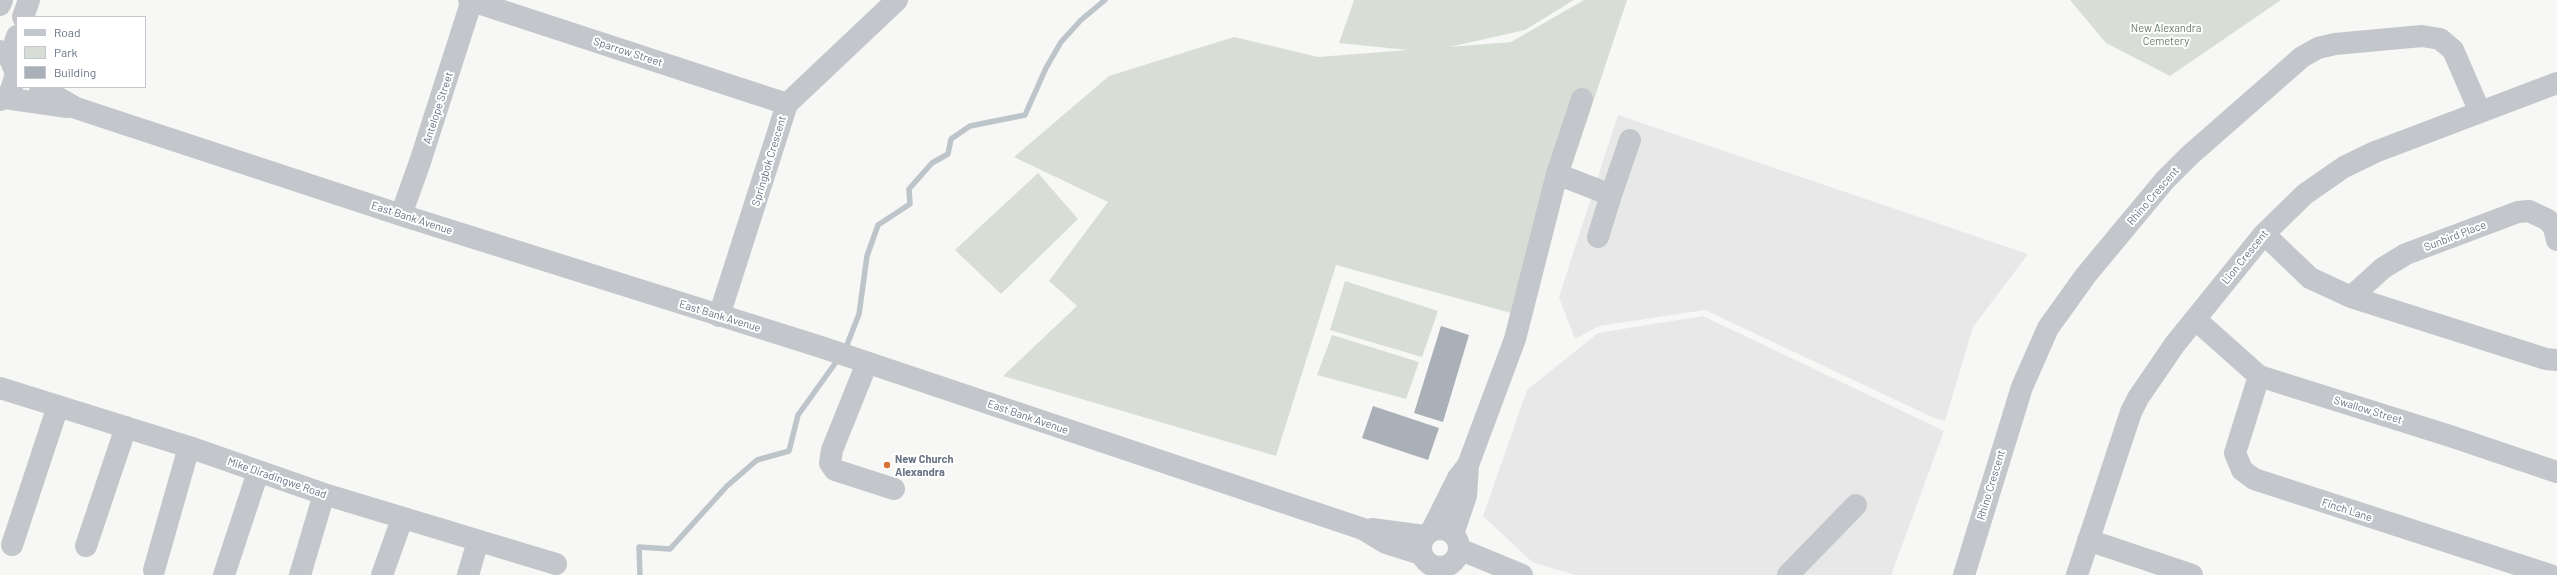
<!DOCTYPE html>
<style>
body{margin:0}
#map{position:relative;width:2557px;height:575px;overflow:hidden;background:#f7f7f5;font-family:Barlow,sans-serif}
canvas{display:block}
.legend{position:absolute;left:16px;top:16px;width:130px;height:72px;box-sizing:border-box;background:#fff;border:1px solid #c3c7ce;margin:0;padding:5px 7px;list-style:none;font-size:12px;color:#687384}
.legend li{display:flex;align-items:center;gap:8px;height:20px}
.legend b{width:20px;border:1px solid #c3c7ce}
</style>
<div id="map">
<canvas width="2557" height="575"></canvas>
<ul class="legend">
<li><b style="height:5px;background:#c3c6ca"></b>Road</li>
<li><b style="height:11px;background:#d8ded6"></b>Park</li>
<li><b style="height:11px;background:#aab0b7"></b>Building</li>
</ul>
</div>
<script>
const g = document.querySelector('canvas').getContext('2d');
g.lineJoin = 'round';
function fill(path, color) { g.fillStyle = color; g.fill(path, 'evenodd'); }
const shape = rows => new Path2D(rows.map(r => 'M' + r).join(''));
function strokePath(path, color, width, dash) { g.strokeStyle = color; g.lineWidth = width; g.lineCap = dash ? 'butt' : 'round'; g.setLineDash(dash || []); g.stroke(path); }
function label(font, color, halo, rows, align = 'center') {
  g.font = font + ' Barlow,sans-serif'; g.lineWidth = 4; g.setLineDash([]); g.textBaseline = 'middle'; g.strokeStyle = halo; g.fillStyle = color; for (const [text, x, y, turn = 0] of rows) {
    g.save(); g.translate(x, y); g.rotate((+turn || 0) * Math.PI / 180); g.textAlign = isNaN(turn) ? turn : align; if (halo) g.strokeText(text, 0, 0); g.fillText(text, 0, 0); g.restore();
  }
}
fill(shape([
 [1618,115,2028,254,1973,327,1945,421,1934,418,1705,310,1599,326,1575,339,1559,297],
 [1703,316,1944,431,1891,575,1575,575,1532,562,1483,516,1527,390,1598,333]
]), '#e8e8e8');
fill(shape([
 [1354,0,1574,0,1525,30,1449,47,1511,42,1584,0,1627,0,1522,316,1336,265,1276,456,1003,376,1077,306,1049,281,1108,202,1014,157,1109,76,1234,37,1318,57,1408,50,1339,43],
 [2070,0,2281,0,2170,76,2106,43],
 [1038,173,1078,219,1001,294,955,250],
 [1345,281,1438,311,1422,357,1330,330],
 [1332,335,1419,362,1406,399,1317,375]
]), '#d8ded6');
strokePath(shape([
 [845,350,859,314,867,256,878,225,910,204,909,189,932,163,948,154,951,139,970,126,1025,115,1046,68,1061,42,1081,20,1105,0],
 [640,575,639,547,670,549,727,486,757,460,789,451,798,415,839,358]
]), '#bdc5cb', 5.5);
fill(shape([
 [1441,326,1469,335,1443,422,1414,413],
 [1373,406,1439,428,1428,460,1362,438]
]), '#aab0b7');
strokePath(shape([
 [469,0,787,104],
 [0,5,2,0],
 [23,17,29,0],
 [0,51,10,58,16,74,10,93,0,100],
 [10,58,17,36],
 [40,87,76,108,401,215,821,347,1363,529,1386,543,1421,554],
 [5,98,67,107],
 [1557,174,1611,195,1598,237],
 [1611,195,1630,140],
 [401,215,420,162,472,0],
 [2264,234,2310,278,2351,297],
 [2557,240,2554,228,2548,220,2529,211,2518,212,2406,254,2383,268,2351,297,2546,359,2557,360],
 [719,316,787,104,897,0],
 [2195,319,2259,376,2450,436,2557,472],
 [867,363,832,450,830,463,835,470,894,489],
 [2259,376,2235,453,2242,470,2254,479,2550,575],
 [0,388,189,447,324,494,556,564],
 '1421 548a19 19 0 1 1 38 0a19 19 0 1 1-38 0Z',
 [1372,529,1424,536],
 [1432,530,1458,478,1468,465,1515,339,1557,174,1582,99],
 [1453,534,1466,496,1468,465],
 [2088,540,2192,575],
 [12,545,58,406],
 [86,546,126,427],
 [1459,549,1522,575],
 [154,570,189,447],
 [224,575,258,472],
 [300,575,324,494],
 [382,575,402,519],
 [468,575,478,541],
 [1788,575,1856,505],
 [1964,575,2022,387,2048,328,2086,275,2165,180,2190,155,2302,57,2318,48,2335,44,2422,36,2440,39,2453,50,2480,112],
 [2077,575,2131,412,2138,398,2175,344,2264,234,2305,194,2344,167,2375,152,2557,83]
]), '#c3c6ca', 22);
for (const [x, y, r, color] of [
 [887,465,4,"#d87334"]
]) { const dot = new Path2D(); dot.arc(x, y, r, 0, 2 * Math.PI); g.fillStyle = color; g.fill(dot); strokePath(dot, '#fff', 1.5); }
label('11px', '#687b67', '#fff', [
 ["New Alexandra",2166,28],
 ["Cemetery",2166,41]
]);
label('11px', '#687384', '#fff', [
 ["Sparrow Street",628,52,18],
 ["Antelope Street",438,108,-72],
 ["Springbok Crescent",769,161,-73],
 ["Rhino Crescent",2153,196,-49],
 ["East Bank Avenue",412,218,18],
 ["Sunbird Place",2455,236,-21],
 ["Lion Crescent",2245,257,-51],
 ["East Bank Avenue",720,316,17],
 ["Swallow Street",2368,410,17],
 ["East Bank Avenue",1028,417,19],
 ["Mike Diradingwe Road",277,478,19],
 ["Rhino Crescent",1991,485,-73],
 ["Finch Lane",2347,510,18]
]);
label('bold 11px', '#687384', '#fff', [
 ["New Church",895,459],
 ["Alexandra",895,472]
], 'left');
</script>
